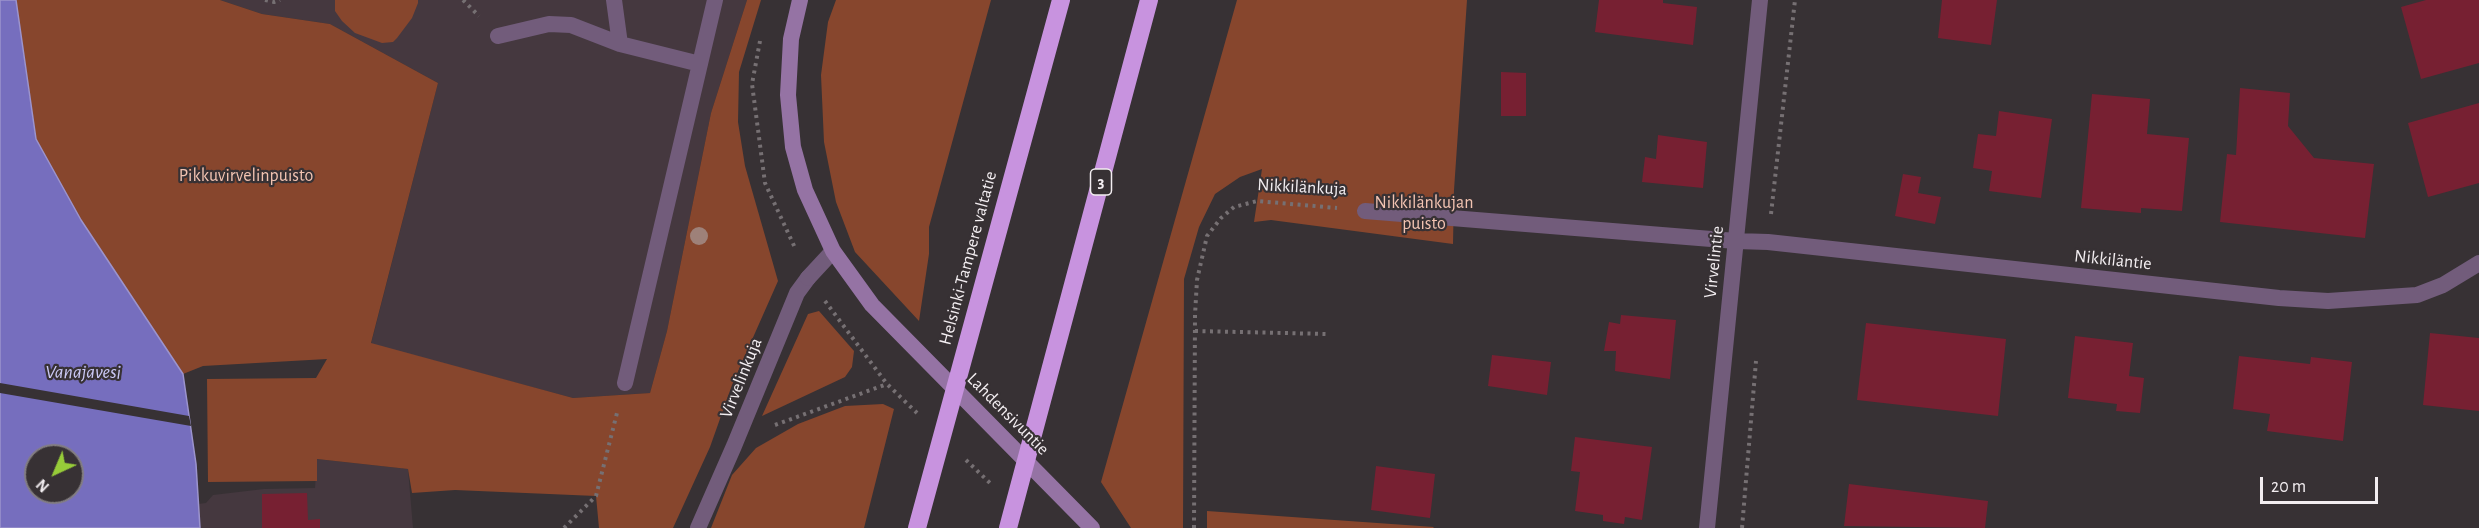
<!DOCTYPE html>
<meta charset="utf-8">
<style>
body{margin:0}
#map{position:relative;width:2479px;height:528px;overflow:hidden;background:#373134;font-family:"Alegreya Sans",sans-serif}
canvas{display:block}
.north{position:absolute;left:24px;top:444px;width:60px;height:60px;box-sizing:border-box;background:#373134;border:2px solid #827d80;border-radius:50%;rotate:224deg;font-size:16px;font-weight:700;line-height:24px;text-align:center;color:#f3eef1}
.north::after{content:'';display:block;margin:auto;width:21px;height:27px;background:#97cc39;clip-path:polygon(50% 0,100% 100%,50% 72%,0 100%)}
.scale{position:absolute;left:2260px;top:477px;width:118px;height:27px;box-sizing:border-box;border:3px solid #f3eef1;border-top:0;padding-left:8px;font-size:18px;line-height:21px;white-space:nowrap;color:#f3eef1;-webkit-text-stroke:4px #373134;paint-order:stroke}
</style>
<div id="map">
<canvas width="2479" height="528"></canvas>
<div class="north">N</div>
<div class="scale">20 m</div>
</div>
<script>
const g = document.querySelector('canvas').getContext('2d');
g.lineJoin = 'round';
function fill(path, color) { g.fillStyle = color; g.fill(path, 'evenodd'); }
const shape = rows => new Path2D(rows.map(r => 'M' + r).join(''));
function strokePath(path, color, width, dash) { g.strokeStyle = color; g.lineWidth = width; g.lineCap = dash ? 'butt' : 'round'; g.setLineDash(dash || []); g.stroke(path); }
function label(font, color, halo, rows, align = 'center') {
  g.font = font + ' "Alegreya Sans",sans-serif'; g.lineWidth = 4.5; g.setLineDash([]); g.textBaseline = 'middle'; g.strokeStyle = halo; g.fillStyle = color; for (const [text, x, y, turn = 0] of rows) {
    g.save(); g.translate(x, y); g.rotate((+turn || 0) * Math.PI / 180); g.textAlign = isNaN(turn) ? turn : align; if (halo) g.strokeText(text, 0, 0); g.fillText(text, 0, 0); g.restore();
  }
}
fill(shape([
 [220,0,747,0,711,113,667,331,650,393,573,398,371,344,438,83,330,24,262,14],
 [317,459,408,469,413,528,200,528,198,504,206,503,213,495,264,489,315,488]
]), '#45383f');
fill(shape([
 [16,0,220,0,262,14,330,24,438,83,371,343,573,398,650,393,667,331,711,113,747,0,761,0,739,72,738,122,745,166,778,281,732,385,710,447,673,528,599,528,596,496,455,490,412,493,408,469,317,459,317,481,208,482,207,379,316,378,327,359,203,366,183,374,81,220,36,139],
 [335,0,418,0,418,3,412,18,397,38,393,42,382,43,355,33,342,21,335,11],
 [836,0,991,0,929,227,929,254,919,321,855,252,836,202,824,142,821,75,828,22],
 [1237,0,1467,0,1454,190,1453,244,1271,220,1254,222,1262,169,1240,177,1215,194,1199,227,1184,279,1183,528,1131,528,1101,482],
 [819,311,854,351,852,367,845,377,762,416,808,314],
 [883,404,894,409,864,528,711,528,732,475,756,448,798,424,845,406],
 [1207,511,1434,527,1433,528,1207,528]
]), '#87462d');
const water = shape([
 [0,0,16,0,36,139,81,220,183,374,196,464,200,528,0,528,0,0],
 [36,456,72,456,72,492,36,492,36,456]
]);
fill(water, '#766ebe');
strokePath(water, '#9c94cd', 1.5);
fill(shape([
 [0,383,189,416,191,426,0,393]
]), '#373134');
fill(shape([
 [1599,0,1663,0,1663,3,1697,7,1693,45,1595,32],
 [1942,0,1997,0,1991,45,1938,38],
 [2426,0,2479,0,2479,63,2421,79,2401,7],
 [1501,72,1526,73,1526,116,1501,116],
 [2240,88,2290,93,2288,126,2314,158,2374,164,2365,238,2220,222,2227,154,2236,155],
 [2092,94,2150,99,2147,134,2189,138,2182,211,2141,208,2141,213,2081,208],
 [2479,103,2479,183,2428,197,2408,123],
 [1999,111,2052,119,2041,198,1989,191,1992,171,1973,168,1978,134,1996,136],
 [1658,135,1707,142,1703,188,1642,182,1645,157,1656,159],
 [1903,174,1921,177,1918,193,1941,197,1935,224,1895,216],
 [1621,315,1676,320,1670,379,1615,371,1616,351,1604,351,1609,322,1620,324],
 [1866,323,2006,339,1998,416,1857,400],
 [2430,333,2479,338,2479,411,2423,405],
 [2075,336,2133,343,2129,376,2144,378,2140,413,2116,411,2117,404,2068,398],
 [1492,355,1551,362,1547,395,1488,386],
 [2239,356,2310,364,2311,357,2352,362,2343,441,2267,431,2270,414,2233,409],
 [1575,437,1652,447,1642,520,1625,517,1624,524,1603,521,1603,515,1575,511,1580,472,1571,471],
 [1376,466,1435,474,1430,518,1371,510],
 [1849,484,1988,501,1985,528,1844,526],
 [307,493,308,520,320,519,320,528,262,528,262,494]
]), '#772032');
strokePath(shape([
 [265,0,274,2,280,0],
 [463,0,479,16],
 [760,41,752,84,765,183,796,250],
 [1771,214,1795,0],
 [825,301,887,384,917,413],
 [1195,331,1327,334],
 [775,425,887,384],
 [966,460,991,484],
 [564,528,596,496,618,409],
 [1194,528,1195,315,1197,280,1207,236,1221,218,1234,207,1257,201,1337,208],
 [1742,528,1756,361]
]), '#767073', 4, [3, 4.5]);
strokePath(shape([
 [614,0,620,44],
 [498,36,549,24,571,25,620,44,700,64],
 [1365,211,1736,241],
 [625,383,715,0],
 [698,528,734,446,797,293,808,278]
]), '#725c7b', 16);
strokePath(shape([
 [1736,241,1768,242,2279,298,2328,301,2417,295,2443,285,2479,263],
 [808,278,833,251],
 [1707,528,1760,0]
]), '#725c7b', 16);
strokePath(shape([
 [800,0,791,39,788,95,793,147,805,190,833,251,872,305,1092,528]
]), '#9573a4', 16);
strokePath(shape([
 [917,528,1061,0],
 [1008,528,1149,0]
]), '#c893df', 18);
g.fillStyle = '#9e8179';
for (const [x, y] of [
 [699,236]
]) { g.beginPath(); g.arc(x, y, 9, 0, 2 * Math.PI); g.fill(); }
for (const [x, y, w] of [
 [1101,182,21]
]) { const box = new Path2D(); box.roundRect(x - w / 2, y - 13, w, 26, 4.5); g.fillStyle = '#373134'; g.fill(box); strokePath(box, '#f3eef1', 1.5); }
label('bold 16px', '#f3eef1', null, [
 ["3",1101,182]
]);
label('18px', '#f2c3b1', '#373134', [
 ["Pikkuvirvelinpuisto",246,176],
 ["Nikkilänkujan",1424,203],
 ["puisto",1424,224]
]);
label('18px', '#f3eef1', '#373134', [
 ["Nikkilänkuja",1302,187,3],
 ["Helsinki-Tampere valtatie",968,258,-75],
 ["Nikkiläntie",2113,260,6],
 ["Virvelintie",1714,262,-84],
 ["Virvelinkuja",741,378,-68],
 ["Lahdensivuntie",1008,414,45]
]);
label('italic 20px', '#cac8f4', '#373134', [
 ["Vanajavesi",83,372]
]);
</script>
